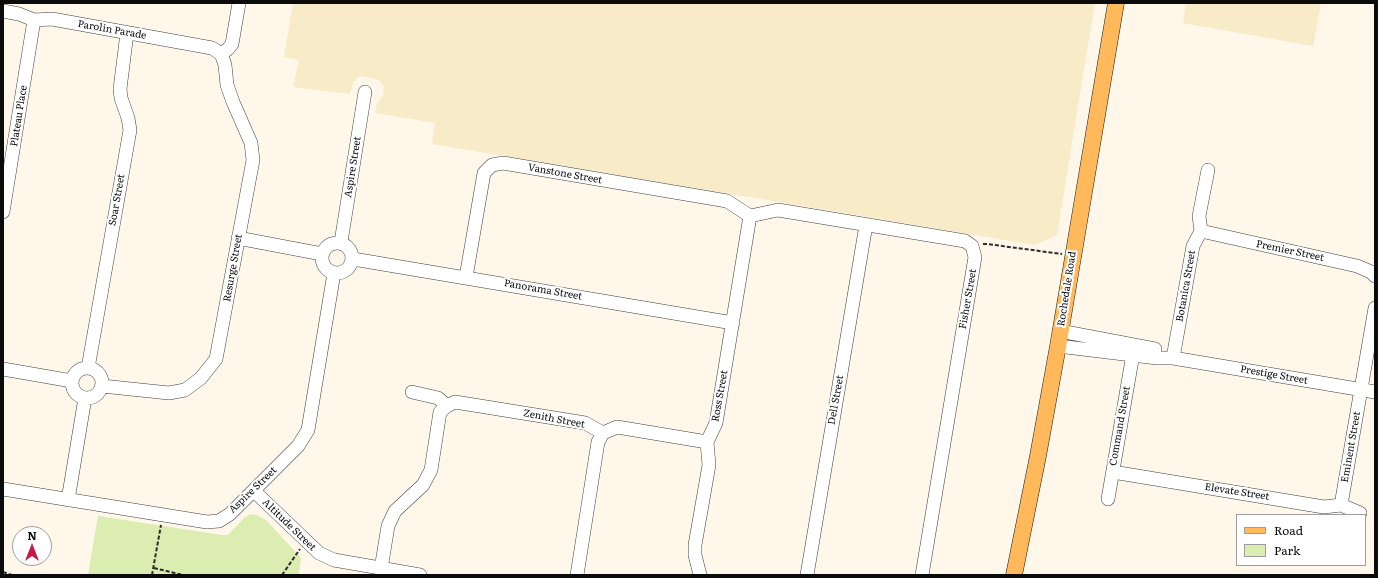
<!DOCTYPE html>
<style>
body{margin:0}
#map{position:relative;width:1378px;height:578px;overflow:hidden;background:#fff7ea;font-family:Literata,serif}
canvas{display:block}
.frame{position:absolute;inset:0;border:4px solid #0b0b0b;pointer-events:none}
.legend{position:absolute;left:1236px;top:514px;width:130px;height:52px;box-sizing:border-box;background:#fff;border:1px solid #9d9d9d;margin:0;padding:5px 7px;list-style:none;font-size:12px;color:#0b0b0b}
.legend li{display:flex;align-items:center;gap:8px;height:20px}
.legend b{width:20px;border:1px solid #9d9d9d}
.north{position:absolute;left:12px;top:526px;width:40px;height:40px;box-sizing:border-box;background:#fff;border:1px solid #9d9d9d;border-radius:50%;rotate:0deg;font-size:11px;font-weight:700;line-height:16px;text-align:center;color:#0b0b0b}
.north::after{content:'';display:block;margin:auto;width:14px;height:18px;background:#c81740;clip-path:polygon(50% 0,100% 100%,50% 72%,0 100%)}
</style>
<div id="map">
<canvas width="1378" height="578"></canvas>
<div class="frame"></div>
<ul class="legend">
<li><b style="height:5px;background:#ffb95a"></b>Road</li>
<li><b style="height:11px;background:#dbedb0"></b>Park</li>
</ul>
<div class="north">N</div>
</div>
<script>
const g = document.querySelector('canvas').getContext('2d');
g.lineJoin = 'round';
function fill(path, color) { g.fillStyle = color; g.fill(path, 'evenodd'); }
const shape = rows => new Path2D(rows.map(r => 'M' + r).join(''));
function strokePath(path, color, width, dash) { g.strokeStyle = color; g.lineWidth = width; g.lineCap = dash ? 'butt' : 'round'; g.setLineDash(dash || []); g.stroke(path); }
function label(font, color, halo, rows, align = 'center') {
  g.font = font + ' Literata,serif'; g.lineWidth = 4; g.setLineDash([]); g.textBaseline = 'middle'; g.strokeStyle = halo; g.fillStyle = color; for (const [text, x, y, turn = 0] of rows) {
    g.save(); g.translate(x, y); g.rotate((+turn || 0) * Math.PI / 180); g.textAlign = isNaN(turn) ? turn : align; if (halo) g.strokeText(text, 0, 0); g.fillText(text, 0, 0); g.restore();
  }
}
fill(shape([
 [293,3,1095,3,1057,235,1035,245,432,144,435,123,375,113,377,104,383,95,384,87,380,81,372,78,360,76,353,82,350,94,293,87,299,60,284,57],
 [1186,3,1321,3,1313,46,1183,23]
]), '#f8ebc7');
fill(shape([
 [250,514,257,515,267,521,301,558,299,575,88,575,98,516,222,535,228,535,244,518]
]), '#dbedb0');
const minor = shape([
 [3,11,19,14,34,20,52,19,212,48,221,54,223,59,225,65,227,85,233,102,251,143,253,160,216,359,201,378,185,390,169,393,102,386],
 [221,54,228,49,232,44,239,3],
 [3,212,34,20],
 [750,216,778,210,965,241,972,246,975,257,922,575],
 [1201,231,1357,266,1371,272,1375,276],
 [238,238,322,254],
 [341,242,365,92],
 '322 258a15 15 0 1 1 30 0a15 15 0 1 1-30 0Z',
 [353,259,733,323],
 [466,277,484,173,492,165,503,163,727,201,750,216],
 [1060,331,1155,349],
 [1058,346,1157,358,1173,358,1375,392],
 [1173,358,1193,246,1201,231,1199,216,1208,170],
 [88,368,130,130,128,118,121,98,120,89,127,33],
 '72 383a15 15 0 1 1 30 0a15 15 0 1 1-30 0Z',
 [3,369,72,381],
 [412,392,438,398,447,406],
 [1113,472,1324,507,1341,505,1360,513],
 [3,489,207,522,219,521,230,514,298,446,308,430,334,273],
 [254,491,319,553,334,560,420,575],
 [1108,499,1133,354],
 [68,500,85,398],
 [1341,505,1375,308],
 [381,569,388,526,395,511,423,485,431,470,440,412,447,406,455,402,585,423,603,433,617,427,707,442],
 [577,575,598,442,603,433],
 [700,575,695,555,695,545,709,465,707,442,716,423,750,216],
 [807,575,866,225]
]);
const major = shape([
 [1014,575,1038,456,1058,346,1116,3]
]);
strokePath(minor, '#3e3e3e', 14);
strokePath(major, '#1c1c1c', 17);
strokePath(shape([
 [983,244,987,244,1062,254],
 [154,568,183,575],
 [3,572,12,575],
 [152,575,161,525],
 [282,575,300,549]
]), '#2d2d2d', 2, [4, 2]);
strokePath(minor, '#fff', 13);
strokePath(major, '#ffb95a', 16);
label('10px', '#0b0b0b', '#fff', [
 ["Parolin Parade",112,30,10],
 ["Plateau Place",19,116,-81],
 ["Aspire Street",353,167,-81],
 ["Vanstone Street",565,174,10],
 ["Soar Street",117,200,-80],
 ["Premier Street",1290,251,12],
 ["Resurge Street",233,268,-80],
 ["Botanica Street",1186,286,-80],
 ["Rochedale Road",1067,289,-81],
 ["Panorama Street",543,290,10],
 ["Fisher Street",968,299,-80],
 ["Prestige Street",1274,375,10],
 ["Ross Street",720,396,-80],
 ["Dell Street",836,400,-80],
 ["Zenith Street",554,419,11],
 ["Command Street",1120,426,-80],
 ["Eminent Street",1351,447,-80],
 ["Aspire Street",253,490,-44],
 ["Elevate Street",1237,492,9],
 ["Altitude Street",289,525,44]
]);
</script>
